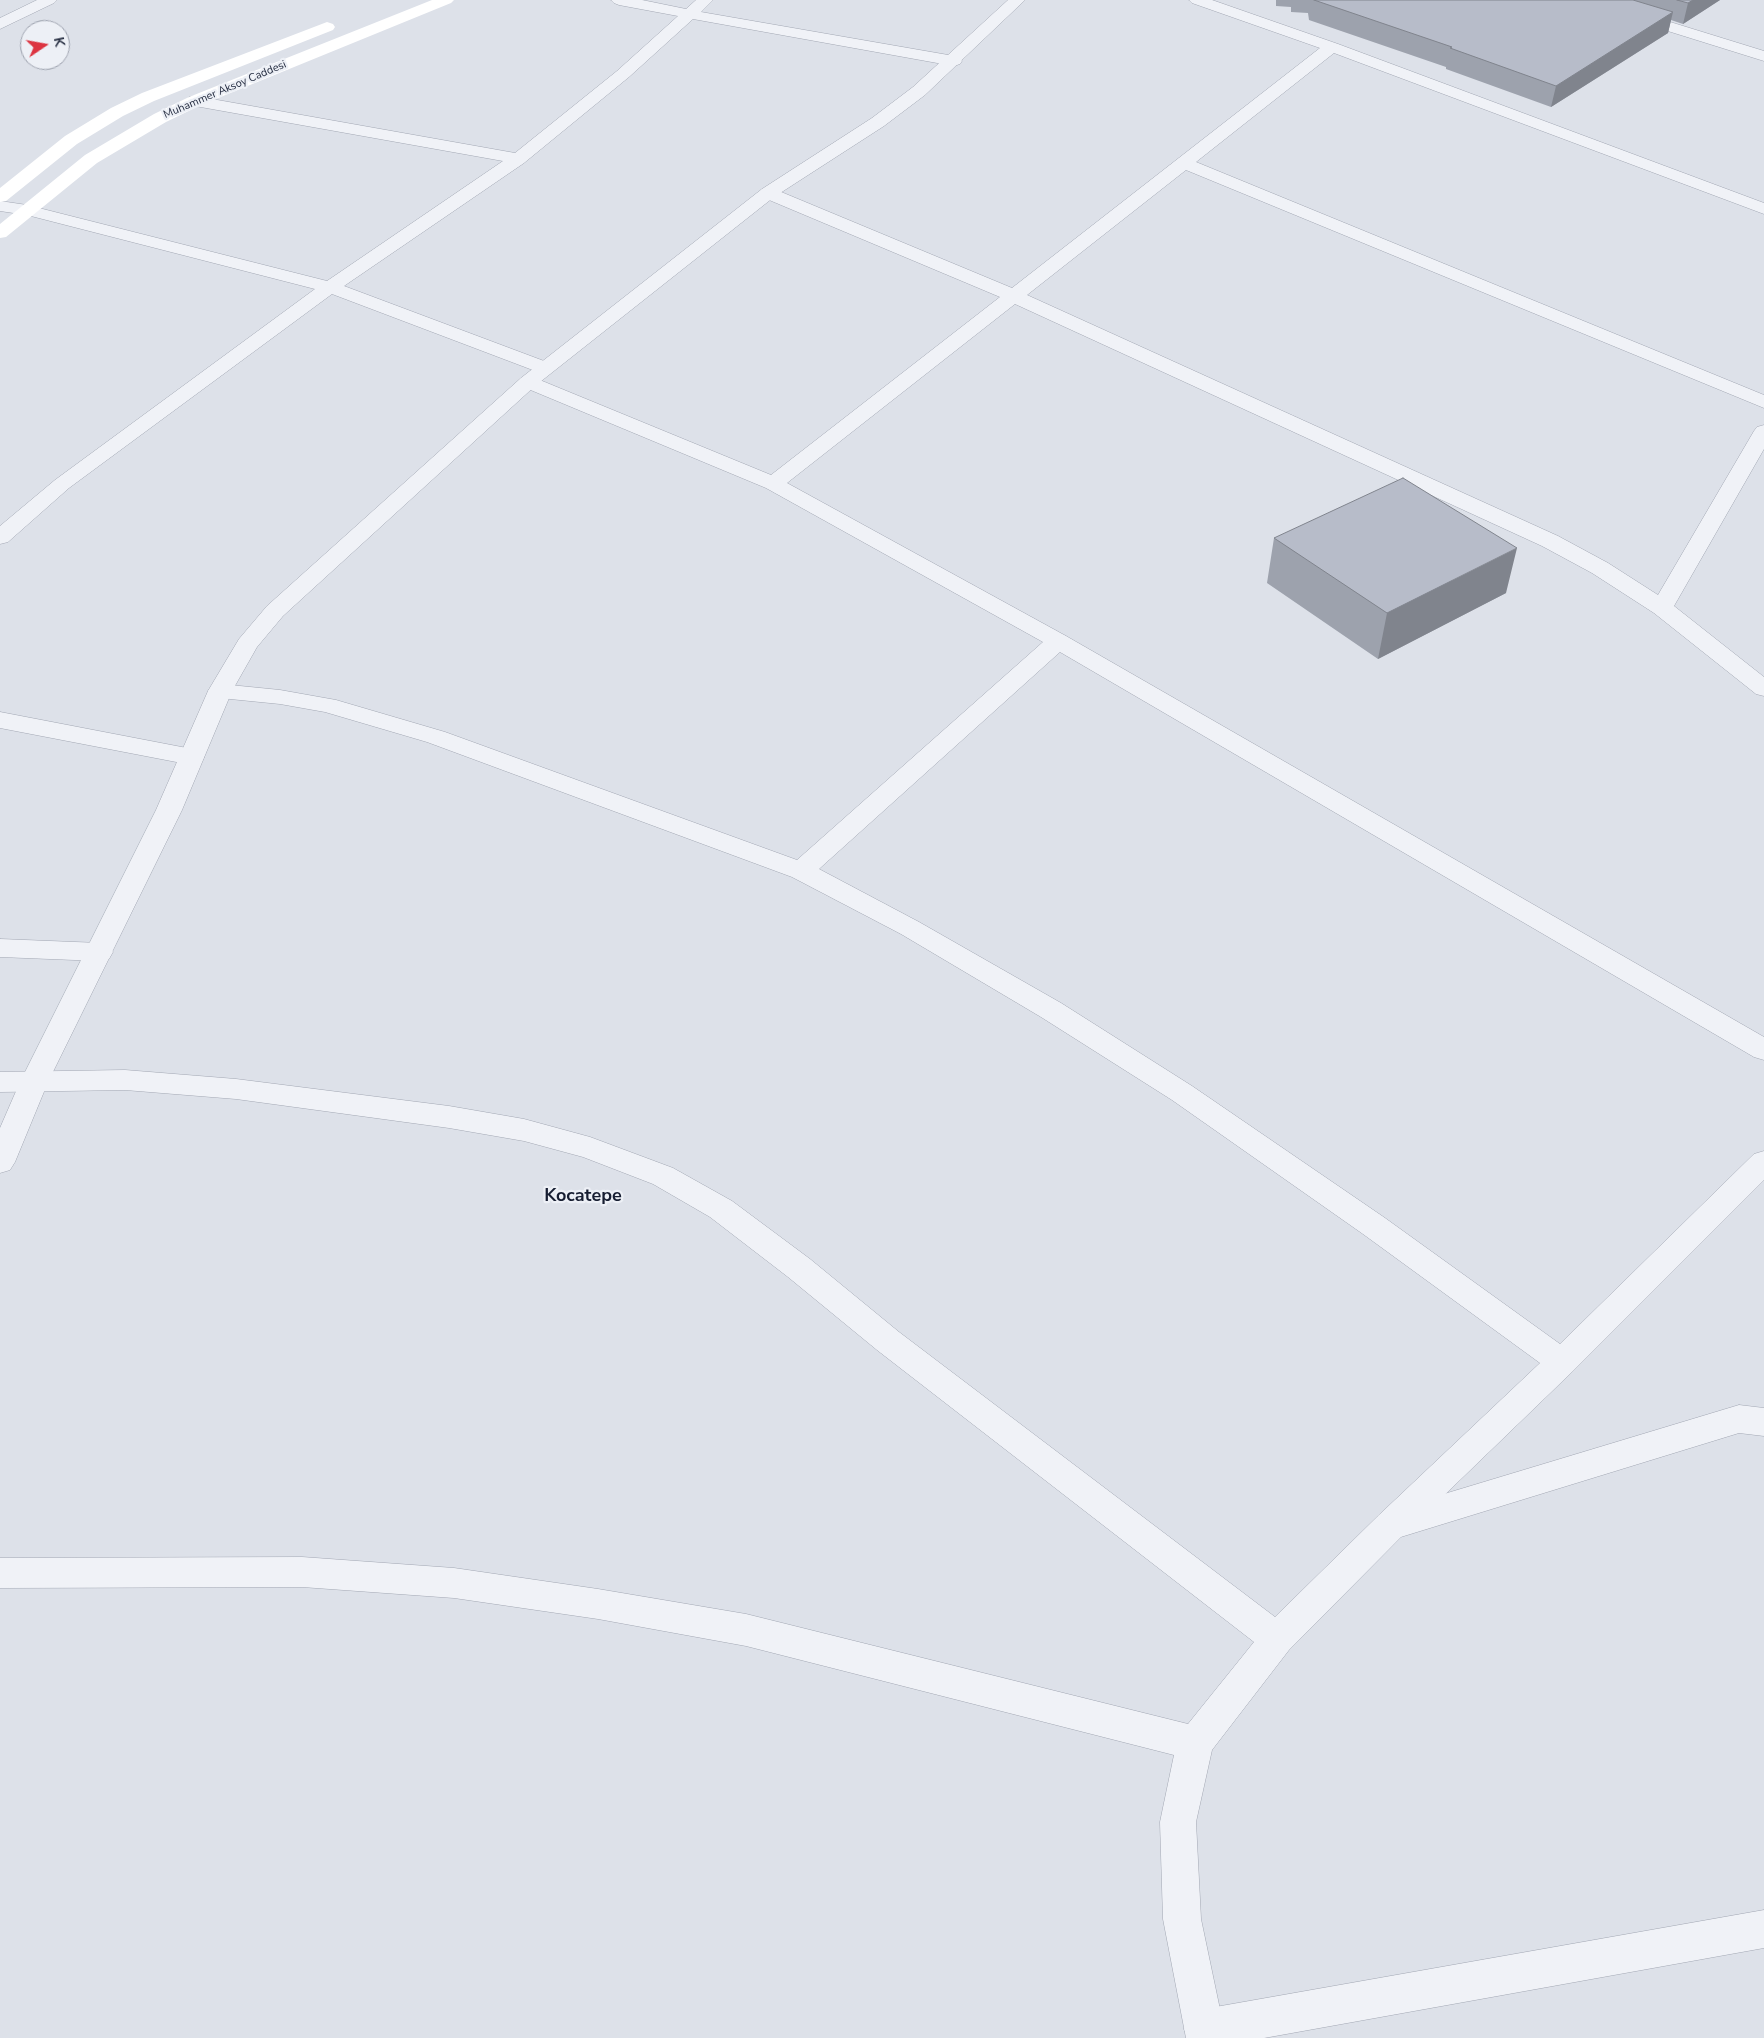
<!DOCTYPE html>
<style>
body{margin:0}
#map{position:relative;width:1764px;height:2038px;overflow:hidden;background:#dde1e9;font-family:"Nunito Sans",sans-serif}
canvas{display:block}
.north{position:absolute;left:20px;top:20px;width:50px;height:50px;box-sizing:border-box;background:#edf0f6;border:1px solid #9da2ae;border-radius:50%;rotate:78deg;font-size:14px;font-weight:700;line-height:20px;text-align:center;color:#252d41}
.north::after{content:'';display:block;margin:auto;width:18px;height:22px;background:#dc3441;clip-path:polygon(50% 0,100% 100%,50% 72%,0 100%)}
</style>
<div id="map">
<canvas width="1764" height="2038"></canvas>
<div class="north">K</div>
</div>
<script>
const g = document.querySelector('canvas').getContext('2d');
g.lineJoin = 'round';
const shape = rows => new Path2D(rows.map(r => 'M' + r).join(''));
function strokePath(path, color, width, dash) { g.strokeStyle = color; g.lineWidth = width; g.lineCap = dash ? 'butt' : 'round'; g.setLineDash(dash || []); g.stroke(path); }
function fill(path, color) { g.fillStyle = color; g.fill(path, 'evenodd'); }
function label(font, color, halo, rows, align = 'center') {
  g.font = font + ' "Nunito Sans",sans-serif'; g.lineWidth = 4.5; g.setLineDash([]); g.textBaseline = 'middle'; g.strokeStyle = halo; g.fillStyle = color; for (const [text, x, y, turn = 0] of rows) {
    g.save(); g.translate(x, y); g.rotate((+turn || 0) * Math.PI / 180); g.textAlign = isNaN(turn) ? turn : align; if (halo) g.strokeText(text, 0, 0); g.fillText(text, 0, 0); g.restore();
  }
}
const service = shape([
 [1739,1405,1764,1408,1764,1436,1739,1433,1391,1540,1379,1535,1374,1525,1379,1515,1391,1510,1739,1405],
 [1764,1910,1764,1948,1264,2038,1188,2038,1184,2029,1190,2015,1204,2009,1764,1910]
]);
const minor = shape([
 [37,0,57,0,54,3,0,29,0,18,37,0],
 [611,0,642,0,686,9,696,0,713,0,701,12,954,56,960,58,962,61,960,64,954,66,693,19,629,77,524,163,344,286,552,364,555,368,552,372,545,374,538,372,332,294,69,488,8,542,0,544,0,526,55,480,315,289,27,215,0,211,0,201,27,205,327,281,503,161,195,106,189,105,187,101,189,97,195,96,515,153,617,71,678,16,619,5,614,3,611,0],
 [1189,0,1212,0,1338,44,1764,203,1764,214,1334,53,1196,162,1764,395,1764,408,1186,170,1027,295,1558,536,1608,563,1658,595,1754,431,1757,427,1764,425,1764,449,1674,606,1764,677,1764,696,1756,694,1654,613,1592,573,1542,546,1015,304,787,483,1066,636,1764,1037,1764,1060,1754,1057,1060,652,819,869,919,922,1061,1003,1192,1086,1385,1218,1560,1344,1754,1154,1764,1151,1764,1180,1573,1371,1403,1535,1289,1650,1212,1750,1196,1822,1201,1919,1226,2038,1186,2038,1163,1919,1160,1822,1174,1755,746,1646,598,1619,454,1598,302,1587,0,1588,0,1558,302,1557,454,1568,598,1589,746,1614,1188,1724,1254,1642,877,1350,788,1277,710,1217,653,1184,583,1157,524,1141,449,1128,236,1099,125,1090,0,1092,0,1072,125,1070,236,1079,449,1106,524,1119,590,1137,673,1168,732,1201,810,1259,899,1332,1275,1617,1379,1515,1540,1363,1363,1234,1172,1100,1041,1017,901,934,792,877,427,742,325,712,280,704,220,698,212,696,208,691,212,686,220,684,280,690,336,700,445,732,797,860,1043,642,766,488,521,386,518,382,521,378,528,376,535,378,771,475,1000,297,762,197,759,193,762,189,768,188,774,189,1012,288,1320,48,1192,3,1189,0],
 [1575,0,1599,0,1764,51,1764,61,1578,3,1575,0],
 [0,712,192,749,201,751,204,757,201,763,192,765,0,728,0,712],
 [0,939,100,943,109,945,113,952,109,959,100,961,0,957,0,939]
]);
const tertiary = shape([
 [1008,0,1025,0,925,95,884,126,774,197,535,386,283,616,257,647,232,691,182,810,48,1082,15,1162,10,1170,0,1173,0,1128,20,1082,156,810,208,691,239,639,267,606,521,378,762,189,872,118,913,87,1008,0]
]);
strokePath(service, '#a2a7b3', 1);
strokePath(minor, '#a2a7b3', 1);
strokePath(tertiary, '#a2a7b3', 1);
fill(service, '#f0f2f7');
fill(minor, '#f0f2f7');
fill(tertiary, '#f0f2f7');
fill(shape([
 [432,0,454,0,451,3,201,105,166,122,97,163,6,237,0,238,0,224,85,155,154,114,189,97,432,0],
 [327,22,333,24,335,27,333,30,154,101,123,116,77,144,6,201,0,202,0,188,65,136,111,108,142,93,327,22]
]), '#fff');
fill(shape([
 [1276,0,1720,0,1683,24,1671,20,1668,33,1551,107,1446,69,1446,67,1309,20,1308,13,1291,12,1291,7,1276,6],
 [1274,538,1506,593,1378,659,1267,583]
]), '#9da2ad');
fill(shape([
 [1693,0,1720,0,1683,24,1688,3],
 [1673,12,1668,33,1551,107,1556,86],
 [1517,548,1506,593,1378,659,1387,613]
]), '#80848d');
const building = shape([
 [1314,0,1633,0,1673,12,1556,86,1450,48,1452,47,1314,0],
 [1677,0,1693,0,1688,3,1677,0],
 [1403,478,1517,548,1387,613,1274,538,1403,478]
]);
fill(building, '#b7bcc9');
strokePath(building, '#80848d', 1);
label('11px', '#252d41', '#edf0f6', [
 ["Muhammer Aksoy Caddesi",225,90,-23]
]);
label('bold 18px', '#171e32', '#edf0f6', [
 ["Kocatepe",583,1197]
]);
</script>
